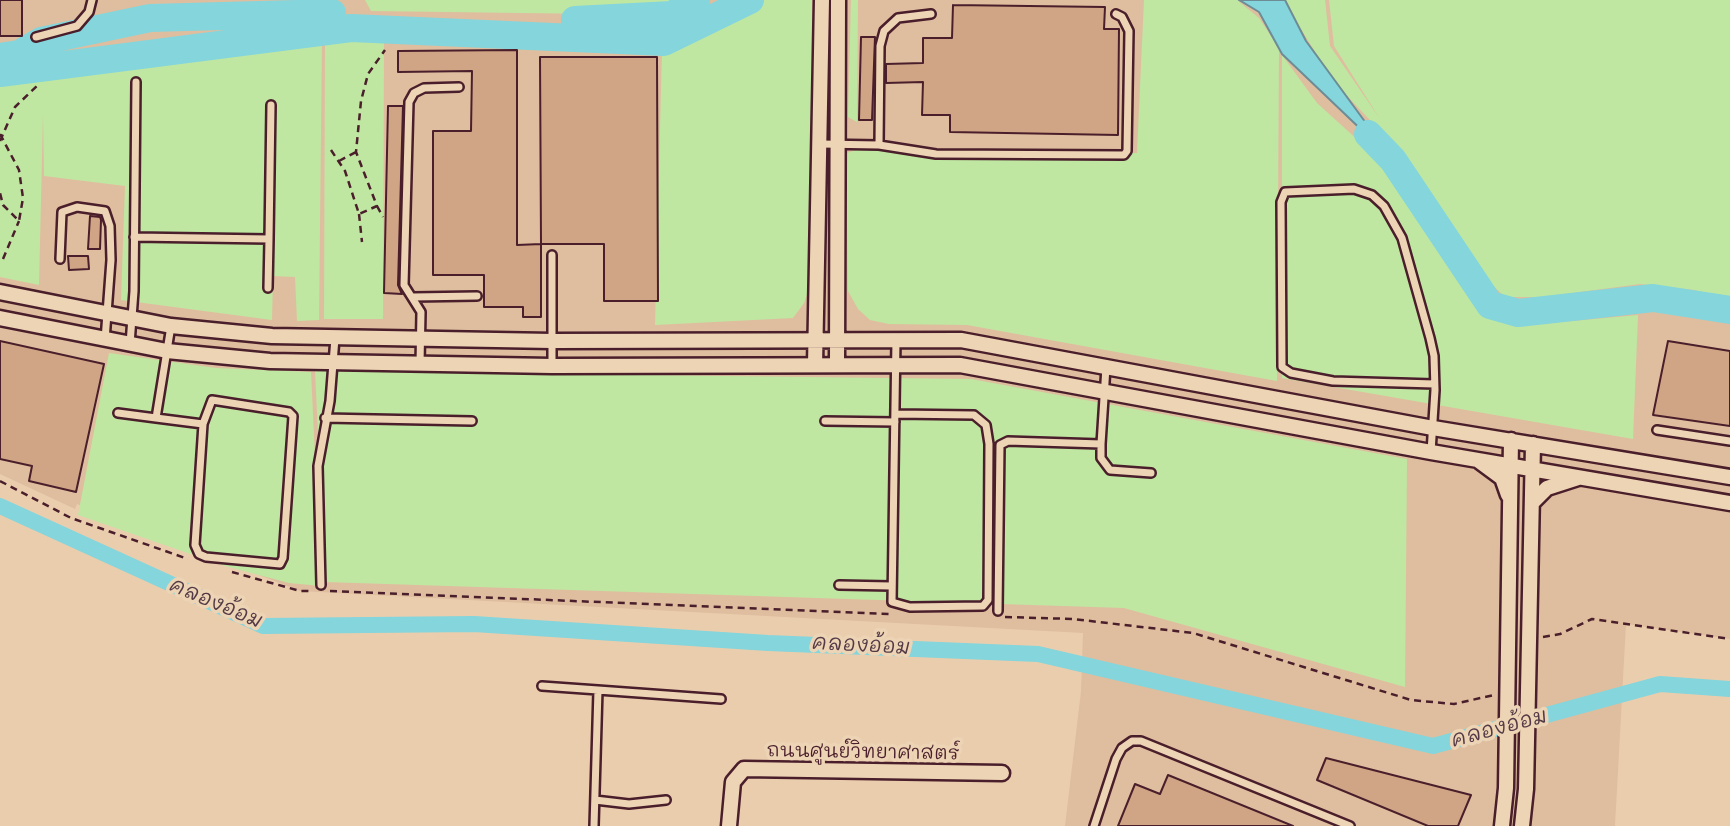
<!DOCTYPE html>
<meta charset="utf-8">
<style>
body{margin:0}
canvas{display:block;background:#eacdad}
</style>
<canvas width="1730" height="826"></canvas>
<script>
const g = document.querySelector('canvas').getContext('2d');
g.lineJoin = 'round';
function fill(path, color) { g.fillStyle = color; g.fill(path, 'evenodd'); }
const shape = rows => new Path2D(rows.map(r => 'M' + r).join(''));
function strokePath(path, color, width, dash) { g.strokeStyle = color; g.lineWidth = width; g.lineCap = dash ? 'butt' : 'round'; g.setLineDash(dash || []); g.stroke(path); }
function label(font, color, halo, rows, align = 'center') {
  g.font = font + ' Mali,"Playpen Sans Thai",sans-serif'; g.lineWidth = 7; g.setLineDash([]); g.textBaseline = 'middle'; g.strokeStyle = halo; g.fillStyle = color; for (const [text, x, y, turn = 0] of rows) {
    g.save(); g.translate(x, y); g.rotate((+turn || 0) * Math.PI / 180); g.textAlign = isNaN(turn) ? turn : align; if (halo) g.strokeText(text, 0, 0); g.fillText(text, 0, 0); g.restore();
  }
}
fill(shape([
 [0,0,1730,0,1730,639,1626,624,1615,826,1065,826,1081,691,1083,633,300,591,77,504,75,509,0,474]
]), '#dfbe9f');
fill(shape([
 [365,0,696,0,672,15,371,11],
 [750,0,812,0,811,283,804,303,793,318,655,325,662,51,685,33],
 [851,0,858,0,857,122,848,117],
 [1144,0,1237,0,1259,18,1279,48,1277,381,967,325,889,324,870,320,858,309,848,291,846,153,857,150,1137,153],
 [1283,0,1325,0,1330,46,1380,119,1334,46,1329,0,1730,0,1730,299,1694,290,1640,284,1542,297,1505,297,1490,283,1405,157,1333,81],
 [325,34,384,34,383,319,324,319],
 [322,35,319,320,297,321,295,277,273,276,272,320,121,300,125,186,44,176,43,114,39,285,0,277,0,77],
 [1282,55,1317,103,1392,171,1473,303,1504,323,1539,324,1638,315,1633,439,1282,378],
 [109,353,216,368,311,372,321,586,289,583,225,566,78,515],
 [315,371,971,379,1407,459,1405,687,1124,608,325,582]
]), '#bfe7a2');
const water = shape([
 [1239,0,1285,0,1306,41,1393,160,1282,54,1259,12,1239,0]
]);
fill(water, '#84d5dc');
strokePath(water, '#6d8c95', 2);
strokePath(shape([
 [0,506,263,626,474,624,768,643,1038,654,1433,746,1660,684,1730,689]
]), '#84d5dc', 16);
strokePath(shape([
 [575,20,672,15,696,0],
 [0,57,19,54,41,41,150,18,332,13],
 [0,73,351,28,664,42,750,0],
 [1368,134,1393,160,1490,305,1518,313,1653,298,1730,310]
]), '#84d5dc', 28);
const building = shape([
 [0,0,22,0,22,36,0,36,0,0],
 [953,5,1105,7,1104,29,1119,29,1118,135,950,132,950,115,922,115,923,82,886,83,886,64,923,63,923,38,952,38,953,5],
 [861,37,875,37,872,120,859,120,861,37],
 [517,50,517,245,541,244,541,317,523,317,523,307,484,307,484,275,433,275,433,131,471,131,472,71,398,72,398,51,517,50],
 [540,57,657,57,658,301,604,301,604,244,541,244,540,57],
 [388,106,403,106,398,285,402,294,384,293,388,106],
 [90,216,100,217,101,220,100,249,88,249,90,216],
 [68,256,88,256,89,269,69,270,68,256],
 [0,341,104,364,76,492,29,481,32,466,0,459,0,341],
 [1668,341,1730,351,1730,426,1653,415,1668,341],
 [1326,758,1471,795,1458,826,1428,826,1317,780,1326,758],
 [1168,775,1293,826,1118,826,1135,784,1160,794,1168,775]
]);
fill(building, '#d0a585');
strokePath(building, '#4a1f2b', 2);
const lane = shape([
 [36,37,77,26,89,12,92,0],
 [820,144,879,145,936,154,1124,155,1127,151,1129,31,1122,17,1116,14],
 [879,145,880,46,884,31,898,18,931,14],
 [134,237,269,239,271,105],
 [552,255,552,366],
 [60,259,62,212,77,207,105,211,110,226,111,260,105,340],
 [268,288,269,239],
 [413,297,477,296],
 [171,326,156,418,203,424,195,545,199,554,206,557,280,564,283,558,293,416,289,412,212,400,203,424],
 [130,344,134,291,136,82],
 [420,364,421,312,404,285,409,102,414,93,424,88,459,87],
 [118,413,156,418],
 [895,414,974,415,986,425,989,444,988,600,983,606,910,607,892,602,896,340],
 [325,418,472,421],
 [825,421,895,422],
 [1657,430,1730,441],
 [1101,444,1101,458,1110,470,1151,473],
 [1431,452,1435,390,1434,356,1430,338,1402,238,1384,206,1372,195,1354,189,1285,192,1281,202,1282,367,1291,373,1333,381,1434,384],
 [321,585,318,466,330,401,335,338],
 [839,585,891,586],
 [998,611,1000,445,1008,441,1101,444,1106,367],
 [542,686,598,690],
 [595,800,629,804,666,800],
 [594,826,598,690,721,699],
 [1094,826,1116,759,1122,748,1132,741,1141,741,1350,826]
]);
const street = shape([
 [0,292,171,326,272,336,552,341,961,340,1433,428,1730,477],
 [0,318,167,351,270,361,552,366,960,365,1431,452,1730,503],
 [837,364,838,0],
 [815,365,822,0],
 [1479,461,1502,478,1508,495],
 [1532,503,1547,488,1578,478],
 [729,826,733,782,744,769,1002,773],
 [1502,826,1506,788,1511,440],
 [1522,826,1526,789,1533,444]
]);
strokePath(lane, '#4a1f2b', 12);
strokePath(street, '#4a1f2b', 19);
strokePath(shape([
 [0,134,19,170,23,198,19,221,3,205,0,193],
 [0,141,15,107,39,84],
 [331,150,345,171,359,214,377,206,356,152,361,101,368,74,385,50],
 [339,161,356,152],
 [377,206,383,217],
 [359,214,362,242],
 [3,259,19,221],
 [0,481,71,518,188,559],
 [232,572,300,591,313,591],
 [330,591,890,614],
 [1005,617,1073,619,1193,633,1411,700,1454,704,1494,695],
 [1543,637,1560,634,1592,619,1730,639]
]), '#4a1f2b', 2.5, [7, 5]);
strokePath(lane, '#edd4b5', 7);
strokePath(street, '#edd4b5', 14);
label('19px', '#4a1f2b', '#edd4b5', [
 ["ถนนศูนย์วิทยาศาสตร์",863,752,1]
]);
label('italic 21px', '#533a46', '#edd4b5', [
 ["คลองอ้อม",216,603,23],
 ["คลองอ้อม",861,645,3],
 ["คลองอ้อม",1499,728,-15]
]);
</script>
